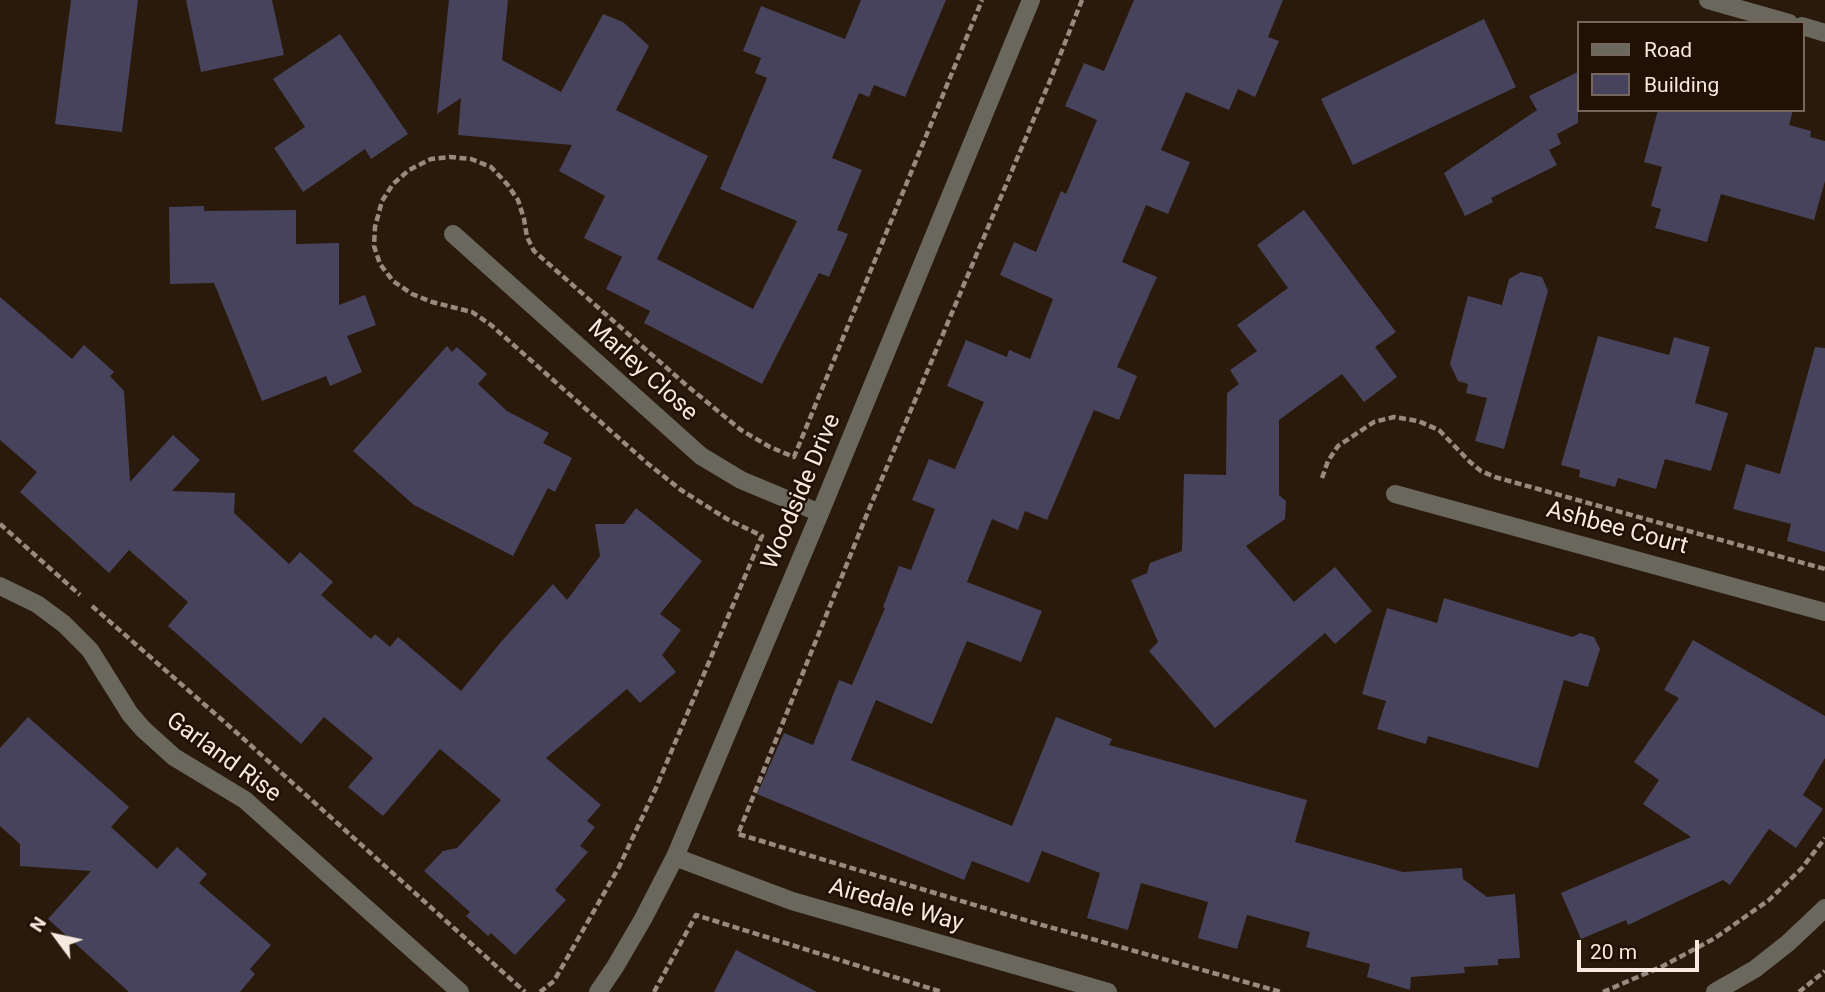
<!DOCTYPE html>
<style>
body{margin:0}
#map{position:relative;width:1825px;height:992px;overflow:hidden;background:#2a1a0c;font-family:Roboto,sans-serif}
canvas{display:block}
.legend{position:absolute;left:1577px;top:21px;width:228px;height:91px;box-sizing:border-box;background:#211004;border:2px solid #76675c;margin:0;padding:9px 12px;list-style:none;font-size:21px;color:#f5e9e0}
.legend li{display:flex;align-items:center;gap:14px;height:35px}
.legend b{width:35px;border:2px solid #76675c}
.north{position:absolute;left:21px;top:901px;width:70px;height:70px;-webkit-text-stroke:5px #211004;paint-order:stroke;rotate:303deg;font-size:19px;font-weight:700;line-height:28px;text-align:center;color:#f5e9e0}
.north::after{content:'';display:block;margin:auto;width:24px;height:32px;background:#f5e9e0;clip-path:polygon(50% 0,100% 100%,50% 72%,0 100%)}
.scale{position:absolute;left:1577px;top:940px;width:122px;height:32px;box-sizing:border-box;border:4px solid #f5e9e0;border-top:0;padding-left:9px;font-size:21px;line-height:24px;white-space:nowrap;color:#f5e9e0;-webkit-text-stroke:5px #211004;paint-order:stroke}
</style>
<div id="map">
<canvas width="1825" height="992"></canvas>
<ul class="legend">
<li><b style="height:9px;background:#6a675d"></b>Road</li>
<li><b style="height:19px;background:#47435c"></b>Building</li>
</ul>
<div class="north">N</div>
<div class="scale">20 m</div>
</div>
<script>
const g = document.querySelector('canvas').getContext('2d');
g.lineJoin = 'round';
function fill(path, color) { g.fillStyle = color; g.fill(path, 'evenodd'); }
const shape = rows => new Path2D(rows.map(r => 'M' + r).join(''));
function strokePath(path, color, width, dash) { g.strokeStyle = color; g.lineWidth = width; g.lineCap = dash ? 'butt' : 'round'; g.setLineDash(dash || []); g.stroke(path); }
function label(font, color, halo, rows, align = 'center') {
  g.font = font + ' Roboto,sans-serif'; g.lineWidth = 5; g.setLineDash([]); g.textBaseline = 'middle'; g.strokeStyle = halo; g.fillStyle = color; for (const [text, x, y, turn = 0] of rows) {
    g.save(); g.translate(x, y); g.rotate((+turn || 0) * Math.PI / 180); g.textAlign = isNaN(turn) ? turn : align; if (halo) g.strokeText(text, 0, 0); g.fillText(text, 0, 0); g.restore();
  }
}
fill(shape([
 [71,0,138,0,122,132,55,124],
 [186,0,272,0,284,55,201,72],
 [449,0,508,0,502,60,561,92,603,14,623,22,649,46,616,110,708,156,657,259,753,309,797,221,720,189,767,78,755,73,761,58,743,51,761,6,845,39,861,0,946,0,905,97,874,85,869,97,859,93,832,158,862,170,837,230,848,234,829,277,819,273,762,384,644,323,650,311,606,289,622,257,584,238,605,196,559,171,572,145,458,135,461,98,437,114],
 [1134,0,1283,0,1268,37,1279,41,1255,97,1238,89,1229,110,1186,92,1161,150,1190,162,1168,214,1146,205,1122,262,1157,277,1117,367,1137,376,1119,420,1094,410,1047,520,1025,511,1018,530,992,519,967,582,1042,611,1021,662,967,641,932,724,876,700,851,760,1012,826,1056,717,1112,739,1109,745,1307,800,1295,842,1403,872,1462,868,1463,879,1487,897,1515,894,1520,958,1498,959,1498,965,1464,967,1465,973,1411,977,1410,990,1367,977,1370,964,1306,947,1310,932,1247,915,1237,949,1198,938,1208,902,1141,883,1128,930,1087,918,1100,873,1042,851,1029,883,972,861,964,880,757,794,784,733,813,745,839,680,852,685,885,608,883,607,899,566,911,570,935,509,912,500,929,459,955,469,984,402,947,386,966,340,1007,357,1009,350,1030,359,1053,299,1000,275,1014,242,1036,252,1061,191,1066,194,1097,120,1065,106,1084,63,1104,71],
 [1484,19,1516,87,1353,165,1321,99],
 [340,34,408,134,371,159,365,149,303,192,274,148,305,127,273,79],
 [1578,72,1578,123,1557,134,1561,144,1549,150,1557,165,1491,198,1493,202,1465,216,1444,173,1537,110,1529,96],
 [1658,110,1793,110,1789,125,1811,131,1810,137,1825,141,1825,181,1814,220,1721,194,1707,242,1655,228,1661,209,1651,206,1662,167,1644,162],
 [204,206,204,211,296,210,296,244,339,243,339,305,365,295,376,325,347,336,362,372,330,386,326,376,262,401,214,283,170,284,169,207],
 [1304,210,1396,332,1375,347,1397,377,1364,402,1342,374,1279,420,1279,495,1286,501,1285,519,1246,546,1294,602,1335,567,1372,611,1335,644,1325,633,1215,728,1149,651,1158,642,1131,580,1147,573,1150,563,1182,551,1184,474,1226,475,1227,393,1239,384,1230,370,1257,351,1237,325,1288,288,1257,245],
 [1521,272,1542,277,1548,291,1504,449,1475,441,1487,398,1466,393,1468,384,1458,381,1450,364,1468,296,1502,305,1509,279],
 [0,297,72,359,84,345,114,372,110,376,124,391,130,482,173,435,200,460,172,491,235,493,234,513,289,564,300,552,333,582,321,595,371,639,375,634,390,647,398,637,461,691,501,642,553,584,567,600,600,556,595,524,624,524,636,508,702,561,660,614,681,630,662,655,676,672,640,703,627,689,546,758,601,805,587,821,595,827,580,846,588,852,555,890,566,900,515,955,491,933,488,936,466,916,470,912,424,871,443,851,457,848,501,800,440,749,383,816,348,787,373,758,324,717,301,744,168,626,188,602,129,550,109,573,20,492,37,472,0,440],
 [1598,336,1669,355,1674,337,1710,347,1695,403,1728,413,1711,471,1665,459,1656,489,1618,478,1615,487,1579,477,1580,470,1561,465],
 [447,346,452,352,457,347,487,374,478,384,507,411,549,433,543,443,572,458,555,492,548,488,513,556,414,505,353,451],
 [1815,347,1825,348,1825,552,1787,541,1791,524,1733,509,1746,464,1780,474],
 [1444,598,1573,637,1580,633,1594,637,1600,649,1588,687,1564,680,1538,768,1428,736,1426,744,1377,729,1386,701,1362,694,1387,608,1437,623],
 [1693,640,1825,716,1825,758,1803,795,1823,809,1796,848,1769,829,1730,885,1723,880,1628,925,1626,920,1581,939,1561,893,1691,837,1643,804,1659,780,1634,762,1679,698,1664,690],
 [28,717,129,807,111,827,157,869,177,847,207,874,199,883,271,945,250,969,255,974,240,992,129,992,48,919,91,871,20,866,20,844,0,826,0,748],
 [736,950,817,992,714,992]
]), '#47435c');
strokePath(shape([
 [1082,0,1049,83,867,514,738,834,1035,923,1281,992],
 [1322,478,1328,461,1338,446,1374,422,1394,417,1418,421,1439,430,1470,462,1481,471,1495,477,1825,569],
 [0,524,80,595],
 [92,606,237,733,525,992],
 [540,992,554,981,619,867,656,788,762,536,727,519,681,490,647,463,491,325,472,312,432,302,412,294,393,281,380,264,374,246,375,227,382,201,393,184,409,170,431,159,450,157,471,159,491,167,507,184,518,200,524,219,527,237,534,251,685,384,741,430,770,447,794,457,982,0],
 [654,992,696,915,942,992],
 [1603,992,1663,966,1715,938,1769,900,1802,868,1825,838],
 [1799,992,1825,971]
]), '#988a7f', 4.5, [7, 3.5]);
strokePath(shape([
 [1708,0,1789,23],
 [1802,26,1825,33],
 [453,234,701,456,741,480,820,513],
 [1395,494,1825,612],
 [0,586,37,604,64,624,90,650,130,714,143,729,174,757,245,800,460,992],
 [675,857,792,901,1108,992],
 [598,992,615,967,643,919,675,857,820,513,1031,0],
 [1715,992,1755,969,1788,943,1825,908]
]), '#6a675d', 18);
label('24px', '#f5e9e0', '#211004', [
 ["Marley Close",642,371,42],
 ["Woodside Drive",802,492,-67],
 ["Ashbee Court",1617,529,15],
 ["Garland Rise",223,758,36],
 ["Airedale Way",896,906,16]
]);
</script>
